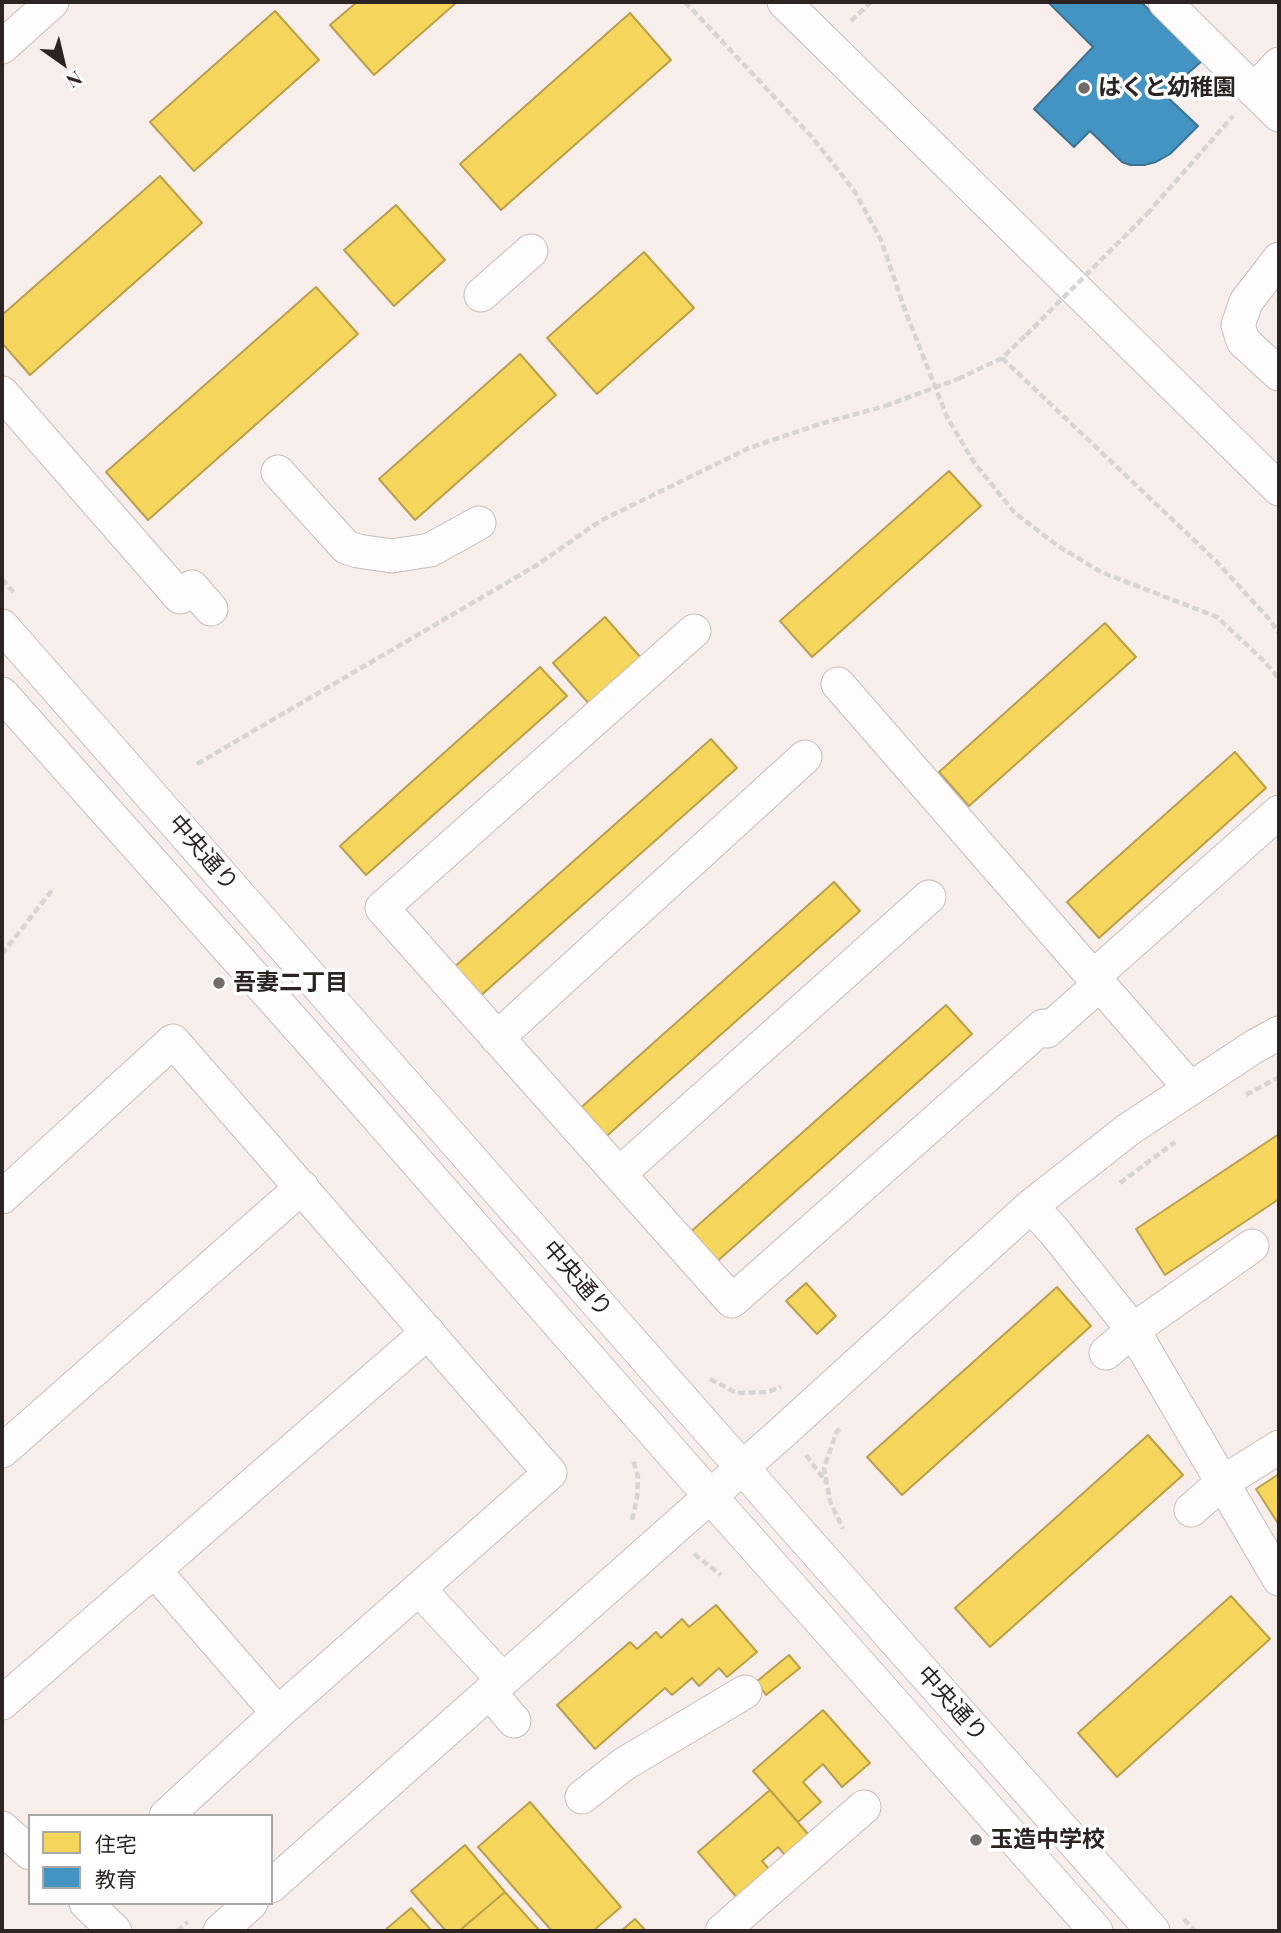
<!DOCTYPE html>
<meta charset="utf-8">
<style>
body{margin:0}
#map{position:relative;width:1281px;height:1933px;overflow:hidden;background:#f7eeeb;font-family:"Playfair Display","Noto Sans JP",serif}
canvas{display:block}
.frame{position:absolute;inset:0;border:4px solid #2b2422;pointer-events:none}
.legend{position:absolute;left:28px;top:1814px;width:245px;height:91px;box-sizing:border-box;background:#fff;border:2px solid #aaa7a7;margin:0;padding:9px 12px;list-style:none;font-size:21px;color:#2b2422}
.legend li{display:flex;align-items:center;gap:14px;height:35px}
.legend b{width:35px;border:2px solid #aaa7a7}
.north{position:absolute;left:28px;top:28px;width:70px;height:70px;-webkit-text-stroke:5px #fff;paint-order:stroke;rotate:146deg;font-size:19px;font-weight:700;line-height:28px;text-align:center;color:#2b2422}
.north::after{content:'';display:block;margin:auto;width:24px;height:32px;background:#2b2422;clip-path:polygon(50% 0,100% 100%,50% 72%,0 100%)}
</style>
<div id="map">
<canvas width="1281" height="1933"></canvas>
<div class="frame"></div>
<ul class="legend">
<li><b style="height:19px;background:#f6d55c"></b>住宅</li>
<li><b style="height:19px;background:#4393c3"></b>教育</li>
</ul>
<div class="north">N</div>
</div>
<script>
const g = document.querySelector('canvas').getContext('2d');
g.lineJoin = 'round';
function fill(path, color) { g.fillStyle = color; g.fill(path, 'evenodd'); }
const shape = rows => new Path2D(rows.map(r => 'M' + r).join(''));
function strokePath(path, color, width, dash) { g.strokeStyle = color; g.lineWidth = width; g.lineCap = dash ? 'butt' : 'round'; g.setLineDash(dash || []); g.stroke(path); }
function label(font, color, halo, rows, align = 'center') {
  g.font = font + ' "Playfair Display","Noto Sans JP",serif'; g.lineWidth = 7; g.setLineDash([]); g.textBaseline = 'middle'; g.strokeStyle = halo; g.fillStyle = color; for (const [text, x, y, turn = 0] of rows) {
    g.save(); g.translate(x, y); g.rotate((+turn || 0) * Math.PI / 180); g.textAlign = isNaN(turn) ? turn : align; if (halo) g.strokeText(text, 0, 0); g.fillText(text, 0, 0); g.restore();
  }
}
const homes = shape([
 [357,2,457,2,374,75,330,25,357,2],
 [275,11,319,60,194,171,150,122,275,11],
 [630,13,671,60,501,210,460,164,630,13],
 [160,176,202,223,30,375,2,343,2,315,160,176],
 [396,205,445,260,394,306,344,250,396,205],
 [644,252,694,308,597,394,547,338,644,252],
 [316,287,358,334,148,520,106,472,316,287],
 [520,354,556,395,415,520,379,479,520,354],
 [949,471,981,506,812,657,780,621,949,471],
 [605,617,642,659,591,706,553,663,605,617],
 [1105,623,1136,657,969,806,939,772,1105,623],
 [540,667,567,696,366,875,340,846,540,667],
 [711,739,737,768,478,998,452,969,711,739],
 [1235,752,1266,788,1099,938,1067,902,1235,752],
 [834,882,860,911,601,1141,576,1112,834,882],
 [946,1005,972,1034,713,1265,687,1235,946,1005],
 [1279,1134,1279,1199,1165,1275,1136,1229,1279,1134],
 [806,1283,836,1316,817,1334,786,1301,806,1283],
 [1057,1287,1091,1326,902,1495,867,1457,1057,1287],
 [1148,1435,1183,1475,990,1647,955,1608,1148,1435],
 [1279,1474,1279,1525,1256,1489,1279,1474],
 [1231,1596,1270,1639,1117,1777,1078,1733,1231,1596],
 [716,1605,757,1652,727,1677,719,1668,699,1686,692,1678,672,1695,665,1688,595,1749,557,1705,630,1642,637,1649,656,1632,661,1638,682,1619,689,1627,716,1605],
 [789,1655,800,1668,766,1695,756,1682,789,1655],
 [823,1710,870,1763,842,1787,823,1764,803,1782,821,1802,798,1822,753,1771,823,1710],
 [770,1790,814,1841,790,1861,778,1847,762,1861,777,1878,744,1906,698,1852,770,1790],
 [530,1802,621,1907,593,1931,552,1931,478,1847,530,1802],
 [465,1845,505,1892,459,1931,446,1931,411,1891,465,1845],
 [505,1892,540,1931,459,1931,505,1892],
 [411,1908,432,1931,384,1931,411,1908],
 [635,1919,646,1931,621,1931,635,1919]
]);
fill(homes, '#f6d55c');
strokePath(homes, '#b9a04b', 2);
const schools = shape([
 [1050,2,1141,2,1202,61,1164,94,1198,126,1170,154,1156,162,1144,165,1130,165,1122,162,1090,131,1074,147,1034,109,1093,47,1049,3,1050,2]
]);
fill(schools, '#4393c3');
strokePath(schools, '#3c7293', 2);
const minor = shape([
 [784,2,1279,489],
 [1165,2,1279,115],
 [2,47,52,2],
 [1254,91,1279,64],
 [1279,259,1246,302,1238,325,1243,341,1279,374],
 [481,295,531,251],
 [2,393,180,597,192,587,211,609],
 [278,472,346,547,358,551,392,556,430,550,479,523],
 [2,626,798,1531,1153,1931],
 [694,631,382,908,732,1301,1043,1026],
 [838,684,1190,1088],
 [2,694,317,1048,710,1496,1096,1931],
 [1093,977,1279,812],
 [1047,1031,1100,984],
 [497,1038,805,757],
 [619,1174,929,897],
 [2,1197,173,1041,550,1473,278,1713,166,1816],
 [1031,1206,1054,1231,1133,1330,1279,1579],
 [1106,1353,1133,1330,1252,1246],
 [2,1451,302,1187],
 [1191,1510,1223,1482,1279,1447],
 [154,1570,278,1713],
 [419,1589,503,1680],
 [490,1693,514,1721],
 [2,1703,428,1332],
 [582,1797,624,1764,745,1692],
 [2,1828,30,1853],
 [271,1886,786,1429,1031,1206,1129,1129,1255,1046,1279,1033],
 [86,1903,115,1931],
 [220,1931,251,1903],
 [722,1931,864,1807]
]);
strokePath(minor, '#c5bebb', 35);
strokePath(shape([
 [685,2,813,138,855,192,881,240,905,310,947,417,975,464,1015,513,1058,546,1101,572,1217,617,1265,662,1279,679],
 [851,21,871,2],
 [1147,214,1233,116],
 [1002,358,1216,561,1269,619,1279,633],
 [958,379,1002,358,1026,335],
 [2,579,15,594],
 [197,764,537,565,600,521,749,448,823,423,885,406],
 [2,954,53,889],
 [1246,1095,1279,1077],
 [1120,1183,1175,1142],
 [710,1379,737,1393,767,1392,781,1387],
 [840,1429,837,1431,824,1468,830,1501,843,1529],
 [806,1455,826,1482],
 [632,1520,637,1498,638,1477,633,1460],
 [694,1554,721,1575],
 [1184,1919,1195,1931],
 [177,1931,188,1922]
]), '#d7d4d3', 4.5, [7, 3.5]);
strokePath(minor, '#fefcfc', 33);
strokePath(shape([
 [1026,335,1147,214],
 [885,406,958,379]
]), '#d7d4d3', 4.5, [7, 3.5]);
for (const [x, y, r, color] of [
 [1084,88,7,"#726b68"],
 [219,983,7,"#726b68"],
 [976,1840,7,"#726b68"]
]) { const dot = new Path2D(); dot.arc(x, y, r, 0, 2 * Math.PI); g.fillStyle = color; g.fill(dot); strokePath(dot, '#fff', 2.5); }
label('bold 23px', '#2b2422', '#fff', [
 ["はくと幼稚園",1098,88],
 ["吾妻二丁目",233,983],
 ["玉造中学校",990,1840]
], 'left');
label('23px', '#2b2422', '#fff', [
 ["中央通り",203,853,49],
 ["中央通り",577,1279,49],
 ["中央通り",952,1704,48]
]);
</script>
